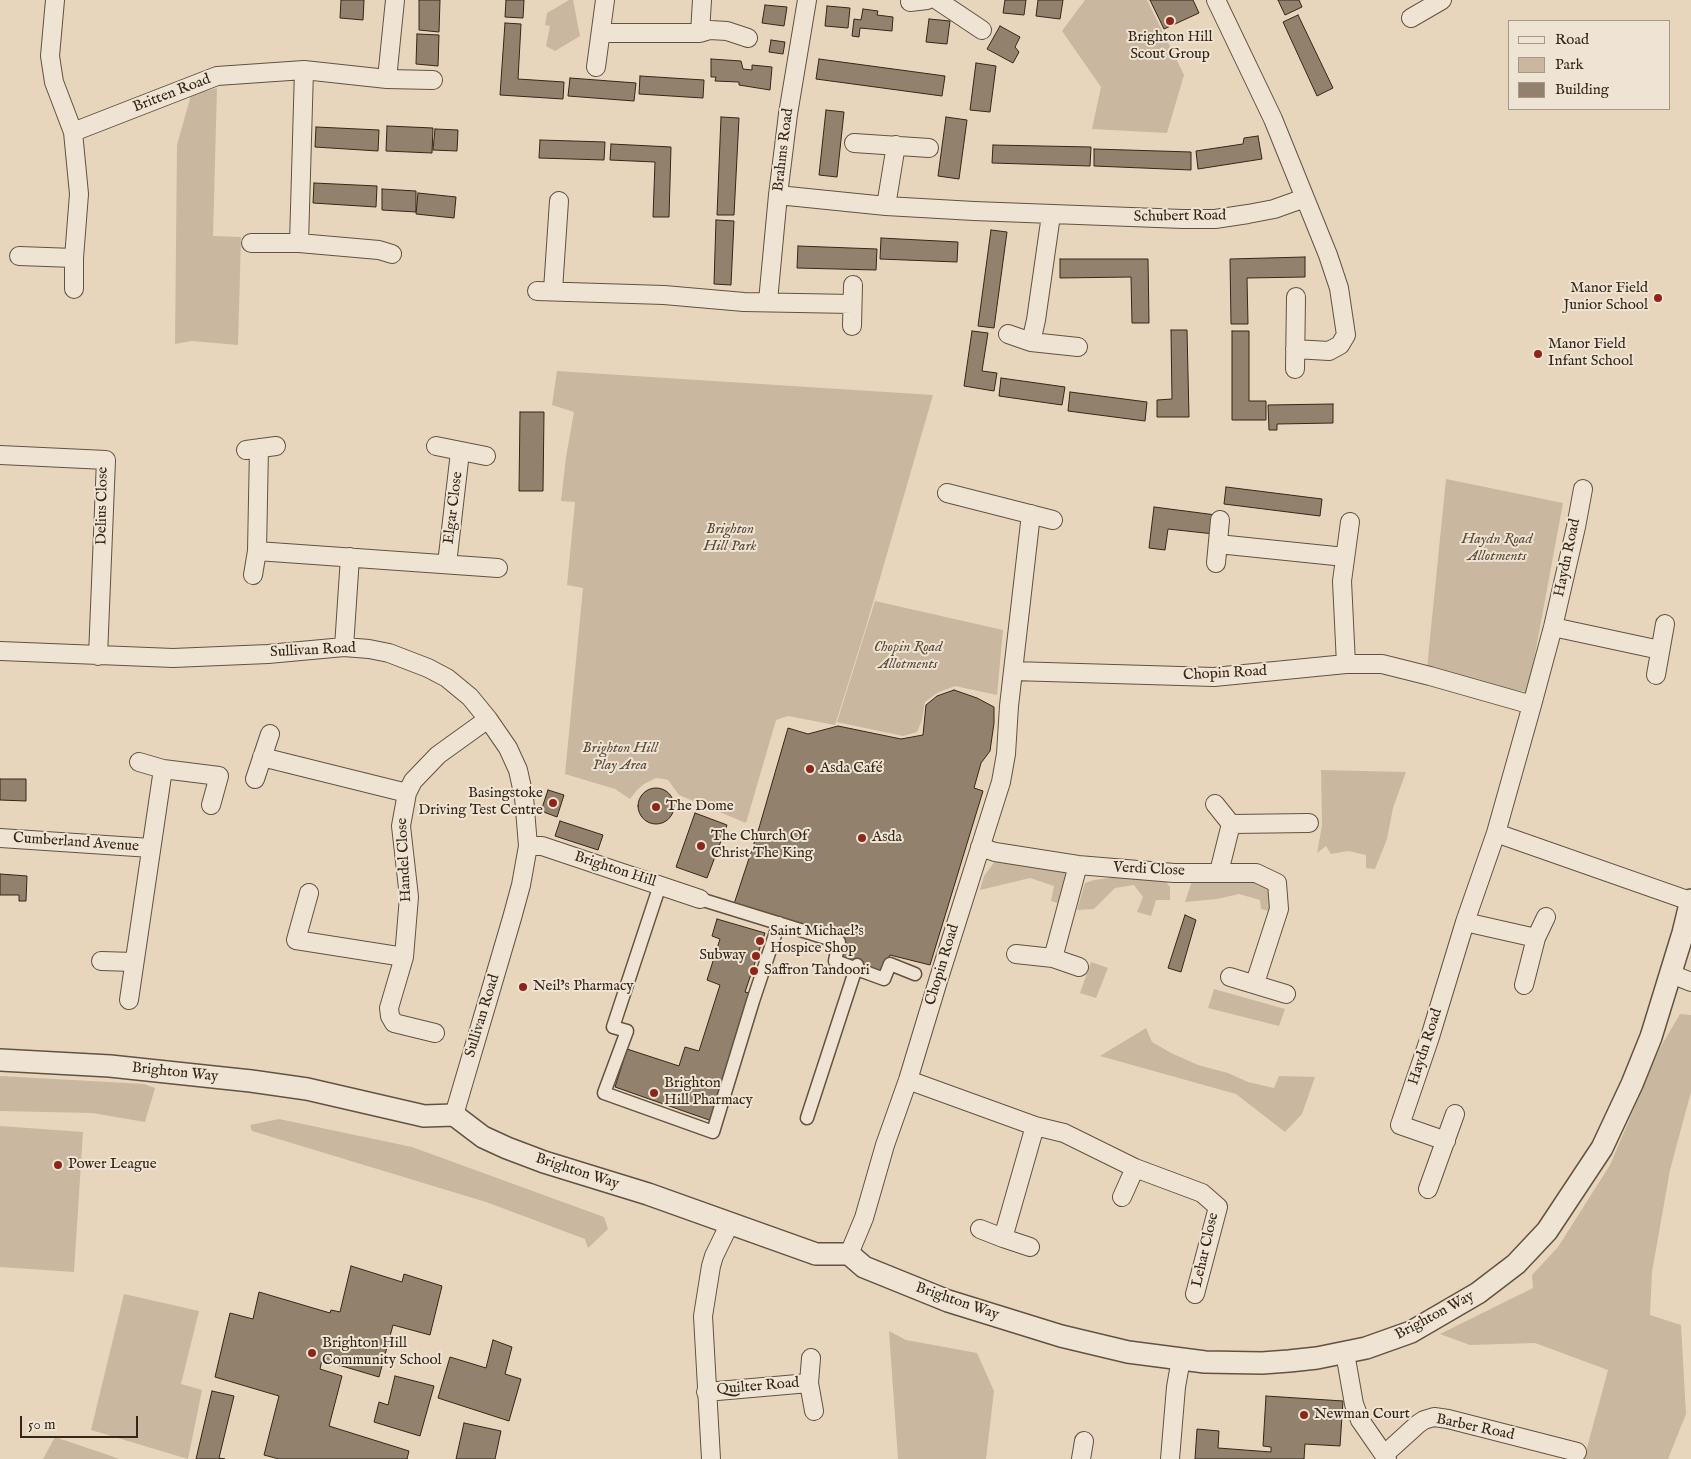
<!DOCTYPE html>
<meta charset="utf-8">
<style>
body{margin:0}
#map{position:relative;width:1691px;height:1459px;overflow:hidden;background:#e7d6bb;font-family:"IM FELL English",serif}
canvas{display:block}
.legend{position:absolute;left:1508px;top:20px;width:162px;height:90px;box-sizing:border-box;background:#efe4d3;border:1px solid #a59888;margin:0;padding:6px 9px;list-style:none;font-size:15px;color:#362618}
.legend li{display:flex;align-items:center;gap:10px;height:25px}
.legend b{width:25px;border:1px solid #a59888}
.scale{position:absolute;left:20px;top:1416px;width:118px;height:22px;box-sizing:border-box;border:2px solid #362618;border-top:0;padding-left:6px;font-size:15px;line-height:18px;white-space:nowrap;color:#362618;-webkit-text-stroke:4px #efe4d3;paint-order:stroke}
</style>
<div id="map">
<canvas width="1691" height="1459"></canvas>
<ul class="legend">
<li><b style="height:6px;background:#efe4d3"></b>Road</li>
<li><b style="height:14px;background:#c9b89f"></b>Park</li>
<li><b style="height:14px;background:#92826d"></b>Building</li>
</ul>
<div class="scale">50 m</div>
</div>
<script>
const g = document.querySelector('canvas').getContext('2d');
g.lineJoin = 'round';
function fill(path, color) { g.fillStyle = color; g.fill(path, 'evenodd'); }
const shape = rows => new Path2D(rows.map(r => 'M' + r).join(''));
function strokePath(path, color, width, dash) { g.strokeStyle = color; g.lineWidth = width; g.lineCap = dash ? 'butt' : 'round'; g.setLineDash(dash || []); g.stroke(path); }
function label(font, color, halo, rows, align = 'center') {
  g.font = font + ' "IM FELL English",serif'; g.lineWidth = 4; g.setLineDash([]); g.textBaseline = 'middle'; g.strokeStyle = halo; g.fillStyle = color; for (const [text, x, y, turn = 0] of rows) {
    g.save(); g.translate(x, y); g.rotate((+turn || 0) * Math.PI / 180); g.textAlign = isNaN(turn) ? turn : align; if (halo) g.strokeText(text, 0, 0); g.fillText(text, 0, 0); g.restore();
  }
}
fill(shape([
 [569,0,573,0,580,36,555,51,546,46,550,26,545,25,547,13],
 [1085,0,1147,0,1184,75,1167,133,1092,129,1101,87,1062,31],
 [217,88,213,236,241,237,238,345,192,341,175,344,177,145,191,95],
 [557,371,933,395,865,630,835,725,788,716,776,720,746,823,679,795,668,780,664,779,656,778,644,784,637,790,630,799,615,789,565,774,583,588,567,585,575,502,561,501,566,457,574,412,552,405],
 [1446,479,1563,503,1528,692,1426,678],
 [875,601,1003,630,997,695,955,686,937,693,925,702,922,720,917,732,903,736,837,722],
 [1321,770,1406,772,1393,808,1387,839,1375,869,1366,868,1366,855,1348,851,1331,854,1326,846,1317,853,1322,825],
 [998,857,1077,870,1063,905,1051,901,1054,886,1030,878,980,890,984,876],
 [1123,876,1149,880,1163,878,1170,887,1170,900,1156,900,1151,916,1137,912,1143,897,1134,885,1115,888,1094,909,1077,910,1085,883,1094,880],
 [1243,878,1268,885,1272,912,1261,909,1260,900,1239,894,1217,899,1185,902,1192,881],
 [1091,962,1108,968,1096,998,1080,993],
 [1214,989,1285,1009,1279,1026,1208,1008],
 [1680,1014,1691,1015,1691,1092,1670,1170,1652,1272,1650,1315,1681,1325,1686,1414,1668,1459,1584,1459,1608,1370,1535,1343,1470,1345,1440,1334,1533,1288,1532,1275,1558,1247,1610,1165,1660,1048],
 [1146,1028,1152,1042,1171,1053,1198,1065,1228,1073,1248,1082,1274,1088,1279,1076,1315,1077,1302,1114,1285,1132,1236,1094,1100,1056],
 [0,1076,144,1084,155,1088,145,1122,92,1113,0,1111],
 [279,1119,412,1147,604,1217,608,1229,588,1248,585,1239,486,1202,252,1131,250,1125],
 [0,1126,83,1132,74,1272,0,1267],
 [124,1294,199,1311,181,1384,202,1390,188,1459,91,1430],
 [889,1331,906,1340,977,1353,994,1391,986,1459,898,1459],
 [55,1437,120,1459,43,1459]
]), '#c9b89f');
const building = shape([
 [341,0,364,0,363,20,340,18,341,0],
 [419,0,440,0,439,32,419,30,419,0],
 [506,0,524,0,523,18,505,17,506,0],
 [1005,0,1026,0,1024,15,1003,13,1005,0],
 [1038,0,1063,0,1060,19,1036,16,1038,0],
 [1150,0,1193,0,1199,13,1164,29,1150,0],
 [1278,0,1299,0,1302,7,1285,15,1278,0],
 [765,5,787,7,784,26,762,23,765,5],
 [827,6,850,8,848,28,825,26,827,6],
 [863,9,878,11,877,15,893,17,892,31,860,28,859,37,852,36,854,19,861,20,863,9],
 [1298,15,1333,88,1317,96,1283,22,1298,15],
 [929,19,950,21,947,44,926,42,929,19],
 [505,23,521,24,518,79,564,82,563,99,500,95,505,23],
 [1000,26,1020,37,1015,47,1019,52,1013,63,987,49,1000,26],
 [417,34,439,35,438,66,416,64,417,34],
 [771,40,785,42,783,54,769,52,771,40],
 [711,59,741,61,743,69,752,70,752,65,772,67,770,90,739,85,739,82,715,81,716,77,711,77,711,59],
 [819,59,945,76,942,96,816,79,819,59],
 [976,63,996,66,990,112,970,110,976,63],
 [640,76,704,80,703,98,639,94,640,76],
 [570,78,636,83,634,101,568,96,570,78],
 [826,110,844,112,837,177,819,175,826,110],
 [721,117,739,118,734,215,717,215,721,117],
 [946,117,967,120,959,179,938,176,946,117],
 [387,126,433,128,432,153,386,151,387,126],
 [316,127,379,130,378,151,315,147,316,127],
 [435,129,458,130,457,151,433,150,435,129],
 [1258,136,1262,159,1198,169,1196,151,1243,144,1244,138,1258,136],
 [540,140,605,142,604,160,539,158,540,140],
 [611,144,671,147,669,217,653,217,655,162,610,160,611,144],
 [993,145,1091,147,1090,166,992,163,993,145],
 [1094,149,1191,152,1191,170,1094,166,1094,149],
 [314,183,377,186,376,207,313,203,314,183],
 [382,189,416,191,416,212,382,210,382,189],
 [418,193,456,197,454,218,416,214,418,193],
 [716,220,734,221,731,285,714,284,716,220],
 [991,230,1007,232,994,328,978,326,991,230],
 [881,238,958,242,957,262,880,259,881,238],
 [798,246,877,249,876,270,797,268,798,246],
 [1305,257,1305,277,1247,278,1248,324,1231,324,1230,259,1305,257],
 [1060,259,1148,259,1149,323,1132,323,1131,277,1060,278,1060,259],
 [1171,330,1187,330,1189,417,1157,417,1157,400,1172,399,1171,330],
 [972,331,988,333,982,371,997,373,994,391,964,386,972,331],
 [1232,331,1249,331,1249,401,1266,401,1266,420,1232,420,1232,331],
 [1001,378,1065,387,1062,405,999,396,1001,378],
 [1070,392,1147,402,1145,421,1068,411,1070,392],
 [1333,404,1333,423,1277,424,1277,430,1269,430,1268,405,1333,404],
 [520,412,544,412,543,491,519,491,520,412],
 [1226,487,1322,499,1320,516,1224,504,1226,487],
 [1154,507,1216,515,1214,534,1168,529,1165,550,1149,548,1154,507],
 [954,690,977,698,994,707,994,723,990,751,981,763,974,788,983,791,930,965,890,955,880,974,840,959,845,939,734,904,759,828,788,728,808,734,838,726,901,739,923,735,926,705,937,696,954,690],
 [0,779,26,779,26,801,0,800,0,779],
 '638 806a18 18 0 1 1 36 0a18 18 0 1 1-36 0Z',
 [548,790,564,795,557,817,541,811,548,790],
 [695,813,727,825,707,878,676,867,695,813],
 [560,821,603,835,598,850,555,836,560,821],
 [0,874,27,876,26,901,19,901,19,895,0,895,0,874],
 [1185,915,1196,920,1181,972,1168,968,1185,915],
 [717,919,765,933,745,992,753,994,712,1121,615,1087,627,1049,679,1066,685,1047,699,1051,720,985,707,980,720,939,712,936,717,919],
 [351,1266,402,1282,404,1274,442,1286,430,1335,393,1325,379,1377,322,1360,320,1369,342,1376,329,1426,409,1451,407,1459,279,1459,264,1455,279,1396,215,1377,230,1313,253,1319,259,1292,330,1313,331,1310,340,1312,351,1266],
 [493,1340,512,1347,505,1374,521,1379,509,1421,438,1398,450,1357,486,1368,493,1340],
 [395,1376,434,1386,420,1436,374,1422,379,1402,388,1405,395,1376],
 [212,1391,234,1396,219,1458,225,1459,196,1459,212,1391],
 [1266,1396,1343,1401,1340,1446,1305,1444,1304,1459,1195,1459,1197,1429,1219,1431,1218,1448,1271,1452,1271,1447,1263,1446,1266,1396],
 [464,1423,501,1431,495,1459,456,1459,464,1423]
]);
fill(building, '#92826d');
strokePath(building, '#362618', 1);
const pedestrian = shape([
 [657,894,613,1027,627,1031,604,1093,713,1132,753,1001,779,923],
 [700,899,839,942,835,961,884,979,890,964,915,974],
 [807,1118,857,965]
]);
const minor = shape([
 [55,0,50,56,54,82,73,132,79,194,74,258,74,289],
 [937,0,982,30],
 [1216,0,1273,119,1328,255,1339,288,1346,335,1340,345,1329,351,1295,349],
 [910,2,927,0],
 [1411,18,1442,0],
 [601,33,700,33,702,0],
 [700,33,710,30,727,31,748,38],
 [596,67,605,0],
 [304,70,299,243,379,250,392,254],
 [387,79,395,0],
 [73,132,217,76,304,70,387,79,433,80],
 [854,143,929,148],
 [778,195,886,206,974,211,1183,219,1215,219,1248,214,1274,209,1305,198],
 [886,206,896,145],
 [251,243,299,243],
 [19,256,74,258],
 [553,290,559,201],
 [537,291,664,295,744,302,852,304],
 [768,301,778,195,788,114,807,0],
 [852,326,853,285],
 [1008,334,1031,342,1078,347],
 [1031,342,1036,320,1051,215],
 [1295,369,1296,297],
 [436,446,486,456],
 [246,450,276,446],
 [0,455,106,460,98,656],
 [947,493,1053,520],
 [1218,544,1345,557],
 [257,551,498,568],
 [1216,563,1220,520],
 [447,564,460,452],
 [253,575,257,551,259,448],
 [1553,627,1660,650],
 [344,647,350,557],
 [0,651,173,658,268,654,344,647,369,649,389,653,428,668,447,678,470,697,488,719,508,748,518,770,524,797,528,846,521,885,512,918,454,1115],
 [1346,664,1342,581,1350,522],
 [1013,671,1214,677,1346,664,1382,664,1430,676,1532,705],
 [1656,675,1665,624],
 [262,757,407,793],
 [139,762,163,769,219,776,211,805],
 [255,779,270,734],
 [1215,804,1231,824],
 [1496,833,1690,901],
 [0,838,151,848],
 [528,846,542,846,700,899],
 [980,847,995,852,1078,865,1174,873,1256,873,1277,883,1279,909,1255,983],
 [1078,865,1053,958,1079,967],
 [1219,872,1231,824,1309,823],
 [309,893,296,940,404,957,409,897,401,826,407,793,413,781,438,755,488,719],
 [1465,922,1536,938],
 [1016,954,1053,958],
 [404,957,389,1008,390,1016,394,1023,435,1033],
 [101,961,134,962],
 [1671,974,1691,982],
 [1230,977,1286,994],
 [1524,985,1536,938,1546,917],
 [129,1000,163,769],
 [908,1080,1035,1126,1064,1133,1135,1168,1202,1193,1218,1207,1195,1294],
 [1446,1141,1400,1125,1430,1037,1465,922,1496,833,1532,705,1553,627,1576,527,1583,489],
 [1428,1189,1455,1114],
 [1122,1197,1135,1168],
 [980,1229,1003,1238,1035,1126],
 [1003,1238,1030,1247],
 [849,1254,864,1218,885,1145,908,1080,938,981,1001,782,1006,754,1009,706,1031,514],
 [1345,1353,1354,1404,1360,1420,1387,1459],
 [811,1358,809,1383,814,1411],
 [706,1392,809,1383],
 [1385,1454,1418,1424,1424,1420,1434,1417,1448,1419,1577,1452],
 [711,1459,703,1316,711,1266,714,1256,730,1223],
 [1081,1459,1084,1441],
 [1170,1459,1176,1387,1181,1359]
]);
const tertiary = shape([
 [0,1060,110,1066,251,1081,307,1089,424,1116,454,1115,483,1137,507,1148,544,1162,648,1194,816,1254,849,1254,864,1267,948,1301,1061,1336,1128,1352,1205,1362,1262,1363,1289,1361,1317,1358,1366,1348,1411,1332,1478,1293,1516,1264,1547,1231,1602,1148,1632,1084,1651,1037,1683,933,1691,900]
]);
strokePath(pedestrian, '#625241', 15);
strokePath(minor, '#625241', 20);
strokePath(tertiary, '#625241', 24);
strokePath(pedestrian, '#efe4d3', 12);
strokePath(minor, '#efe4d3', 18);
strokePath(tertiary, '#efe4d3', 21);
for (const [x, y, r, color] of [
 [1170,21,5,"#8f2418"],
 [1658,298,5,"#8f2418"],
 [1538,354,5,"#8f2418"],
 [810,769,5,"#8f2418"],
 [553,803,5,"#8f2418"],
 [656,807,5,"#8f2418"],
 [862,838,5,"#8f2418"],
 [701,846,5,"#8f2418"],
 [760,941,5,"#8f2418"],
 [756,956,5,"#8f2418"],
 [754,971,5,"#8f2418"],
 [523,987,5,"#8f2418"],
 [654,1093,5,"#8f2418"],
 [58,1165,5,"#8f2418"],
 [312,1353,5,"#8f2418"],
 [1304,1415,5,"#8f2418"]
]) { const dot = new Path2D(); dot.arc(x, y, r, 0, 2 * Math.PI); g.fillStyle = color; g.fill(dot); strokePath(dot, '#efe4d3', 2); }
label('15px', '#362618', '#efe4d3', [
 ["Brighton Hill",1170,38,"center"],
 ["Scout Group",1170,55,"center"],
 ["Manor Field",1648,289,"right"],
 ["Junior School",1648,306,"right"],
 ["Manor Field",1548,345],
 ["Infant School",1548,362],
 ["Asda Café",820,769],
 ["Basingstoke",543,794,"right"],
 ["Driving Test Centre",543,811,"right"],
 ["The Dome",666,807],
 ["The Church Of",711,837],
 ["Christ The King",711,854],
 ["Asda",872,838],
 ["Saint Michael's",770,932],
 ["Hospice Shop",770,949],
 ["Subway",746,956,"right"],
 ["Saffron Tandoori",764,971],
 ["Neil's Pharmacy",533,987],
 ["Brighton",664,1084],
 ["Hill Pharmacy",664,1101],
 ["Power League",68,1165],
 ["Brighton Hill",322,1344],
 ["Community School",322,1361],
 ["Newman Court",1314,1415]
], 'left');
label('15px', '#362618', '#efe4d3', [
 ["Britten Road",172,94,-21],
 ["Brahms Road",784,150,-83],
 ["Schubert Road",1180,217,-1],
 ["Delius Close",103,506,-89],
 ["Elgar Close",454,508,-83],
 ["Haydn Road",1568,558,-78],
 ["Sullivan Road",313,651,-3],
 ["Chopin Road",1225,674,-3],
 ["Cumberland Avenue",76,843,4],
 ["Handel Close",405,860,-93],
 ["Brighton Hill",615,870,18],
 ["Verdi Close",1149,870,3],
 ["Chopin Road",943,965,-73],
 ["Sullivan Road",483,1016,-73],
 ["Haydn Road",1426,1047,-72],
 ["Brighton Way",175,1073,6],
 ["Brighton Way",577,1172,18],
 ["Lehar Close",1206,1250,-77],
 ["Brighton Way",957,1302,19],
 ["Brighton Way",1435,1316,-28],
 ["Quilter Road",758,1387,-5],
 ["Barber Road",1475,1428,12]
]);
label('italic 15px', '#5b4a3a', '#efe4d3', [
 ["Brighton",730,530],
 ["Hill Park",730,547],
 ["Haydn Road",1497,540],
 ["Allotments",1497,557],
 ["Chopin Road",908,648],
 ["Allotments",908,665],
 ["Brighton Hill",620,749],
 ["Play Area",620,766]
]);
</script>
